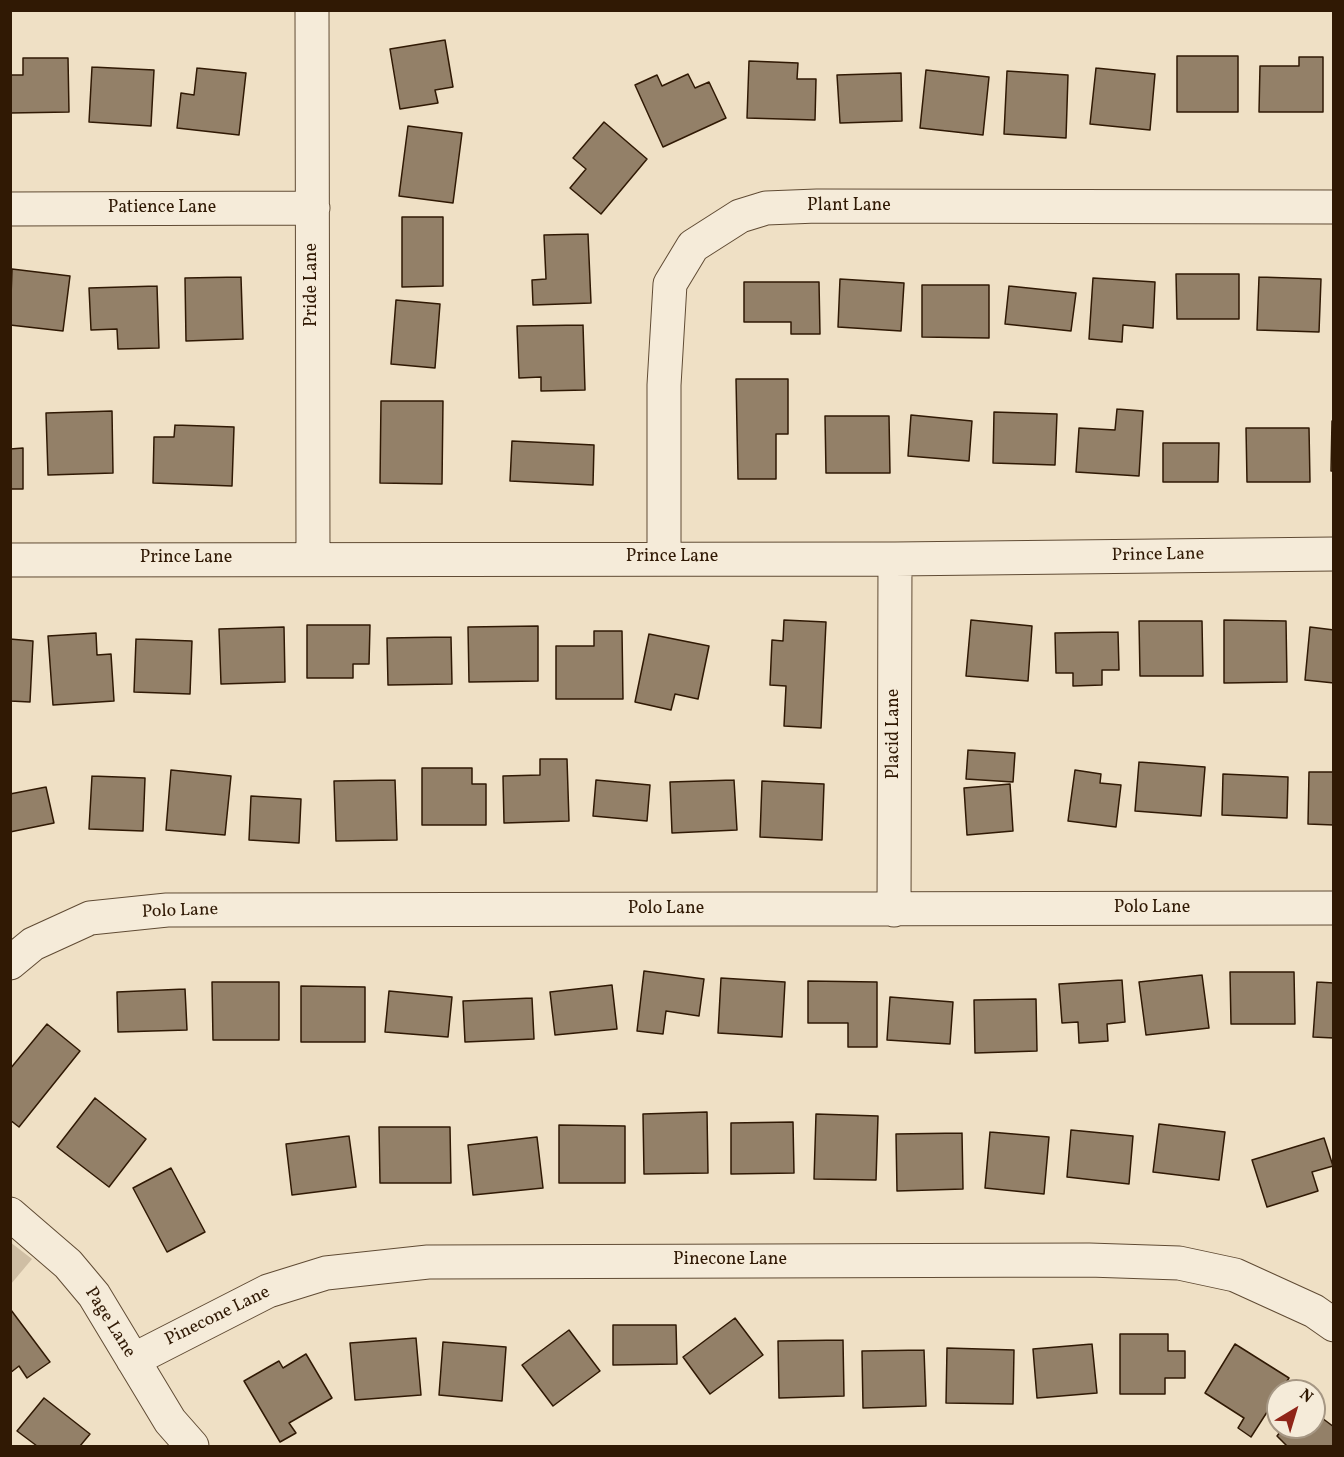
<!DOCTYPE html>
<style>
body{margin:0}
#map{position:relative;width:1344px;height:1457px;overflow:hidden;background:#efe0c5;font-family:Vollkorn,serif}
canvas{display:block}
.frame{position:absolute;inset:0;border:12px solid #301904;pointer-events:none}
.north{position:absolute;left:1266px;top:1379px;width:60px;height:60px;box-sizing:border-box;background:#f5ebd9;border:2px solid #a69784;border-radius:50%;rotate:38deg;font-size:16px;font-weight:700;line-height:24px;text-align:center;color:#301904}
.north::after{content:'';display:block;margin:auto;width:21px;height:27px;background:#8f2418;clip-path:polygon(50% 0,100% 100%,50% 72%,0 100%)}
</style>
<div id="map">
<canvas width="1344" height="1457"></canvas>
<div class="frame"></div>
<div class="north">N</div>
</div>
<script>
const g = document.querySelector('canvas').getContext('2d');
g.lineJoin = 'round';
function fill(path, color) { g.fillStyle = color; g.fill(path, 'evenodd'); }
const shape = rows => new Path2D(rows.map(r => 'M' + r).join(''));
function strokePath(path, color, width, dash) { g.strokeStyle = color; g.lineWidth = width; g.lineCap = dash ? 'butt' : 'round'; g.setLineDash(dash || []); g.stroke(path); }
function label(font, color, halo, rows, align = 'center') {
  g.font = font + ' Vollkorn,serif'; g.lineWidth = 4.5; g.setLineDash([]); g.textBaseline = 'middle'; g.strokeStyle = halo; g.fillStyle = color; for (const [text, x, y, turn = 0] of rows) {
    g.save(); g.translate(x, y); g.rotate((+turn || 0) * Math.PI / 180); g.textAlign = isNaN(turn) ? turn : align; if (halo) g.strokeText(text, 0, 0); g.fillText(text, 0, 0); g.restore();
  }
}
fill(shape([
 [10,1242,32,1259,11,1284,10,1284]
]), '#cfbea4');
const building = shape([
 [445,40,453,87,435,90,438,103,400,109,390,49,445,40],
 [1177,56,1238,56,1238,112,1177,112,1177,56],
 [1299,57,1323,57,1323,112,1259,112,1260,66,1299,66,1299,57],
 [23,58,68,58,69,112,10,113,10,75,23,75,23,58],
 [749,61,798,63,797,79,816,79,815,120,747,118,749,61],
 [92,67,154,70,151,126,89,122,92,67],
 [197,68,246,73,239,135,177,128,181,93,194,95,197,68],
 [1096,68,1155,74,1150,130,1090,124,1096,68],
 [926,70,989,77,983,135,920,128,926,70],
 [1007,71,1068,75,1066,138,1004,134,1007,71],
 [901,73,902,121,840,123,837,75,901,73],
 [688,74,695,88,709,82,726,118,663,147,635,85,657,75,662,86,688,74],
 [604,122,647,159,601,214,570,188,586,169,573,158,604,122],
 [408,126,462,133,453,203,399,196,408,126],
 [402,217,443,217,443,286,402,287,402,217],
 [588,234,591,303,533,305,532,280,546,279,544,235,588,234],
 [12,269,70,276,63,331,10,325,12,269],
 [1176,274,1239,274,1239,319,1177,319,1176,274],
 [241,277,243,339,186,341,185,278,241,277],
 [1259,277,1321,279,1319,332,1257,330,1259,277],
 [1093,278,1155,282,1153,328,1123,325,1122,342,1089,339,1093,278],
 [840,279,904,283,901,331,838,327,840,279],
 [744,282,819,282,820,334,791,334,791,322,744,322,744,282],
 [922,285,989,285,989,338,922,337,922,285],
 [157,286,159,348,118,349,117,329,91,330,89,288,157,286],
 [1009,286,1076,293,1071,331,1005,324,1009,286],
 [396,300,440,304,435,368,391,364,396,300],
 [583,325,585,390,541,391,541,377,519,378,517,326,583,325],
 [736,379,788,379,788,434,776,434,776,479,738,479,736,379],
 [381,401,443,401,442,484,380,483,381,401],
 [1117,409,1143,411,1139,476,1076,472,1079,428,1115,430,1117,409],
 [112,411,113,473,48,475,46,413,112,411],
 [994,412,1057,414,1055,465,993,463,994,412],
 [911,415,972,421,969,461,908,456,911,415],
 [825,416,889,416,890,473,826,473,825,416],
 [1332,421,1334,421,1334,471,1331,471,1332,421],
 [175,425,234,427,232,486,153,483,154,437,174,437,175,425],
 [1246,428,1309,428,1310,482,1247,482,1246,428],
 [512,441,594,445,593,485,510,481,512,441],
 [1163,443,1219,443,1218,482,1163,482,1163,443],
 [23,448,23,489,10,489,10,449,23,448],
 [784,620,826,622,821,728,784,726,786,686,770,685,772,640,783,641,784,620],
 [971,620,1032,626,1028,681,966,676,971,620],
 [1224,620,1286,621,1287,682,1224,683,1224,620],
 [1139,621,1202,621,1203,676,1140,676,1139,621],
 [307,625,370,625,369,664,353,664,353,678,307,678,307,625],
 [538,626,538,681,469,682,468,627,538,626],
 [284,627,285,682,221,684,219,629,284,627],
 [1310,627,1334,630,1334,683,1305,680,1310,627],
 [594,631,622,631,623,699,556,699,556,646,594,646,594,631],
 [1118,632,1119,670,1102,670,1102,685,1073,686,1073,673,1056,673,1055,633,1118,632],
 [96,633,97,655,111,654,114,701,53,705,48,636,96,633],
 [649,634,709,646,698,699,675,694,671,710,635,702,649,634],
 [451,637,452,684,388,685,387,638,451,637],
 [10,639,33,641,30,702,10,701,10,639],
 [136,639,192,641,190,694,134,692,136,639],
 [968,750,1015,753,1013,782,966,779,968,750],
 [540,759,567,759,569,821,504,823,503,776,540,775,540,759],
 [1139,762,1205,767,1201,816,1135,811,1139,762],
 [422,768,472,768,472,784,486,784,486,825,422,825,422,768],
 [171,770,231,776,225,835,166,830,171,770],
 [1075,770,1101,774,1100,783,1121,785,1116,827,1068,821,1075,770],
 [1309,772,1334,772,1334,825,1308,824,1309,772],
 [1223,774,1288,777,1287,818,1222,815,1223,774],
 [92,776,145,778,143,831,89,829,92,776],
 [395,780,397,840,336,841,334,781,395,780],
 [596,780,650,785,647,821,593,816,596,780],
 [734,780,737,830,672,833,670,782,734,780],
 [762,781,824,784,822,840,760,837,762,781],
 [1010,784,1013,831,967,835,964,788,1010,784],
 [46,787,54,823,10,832,10,794,46,787],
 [251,796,301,799,299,843,249,840,251,796],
 [644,971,704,979,699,1016,666,1011,663,1034,637,1031,644,971],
 [1230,972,1294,972,1295,1024,1231,1024,1230,972],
 [1202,975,1209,1028,1146,1035,1139,982,1202,975],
 [721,978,785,982,782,1037,718,1033,721,978],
 [1122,980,1125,1022,1107,1024,1108,1041,1079,1043,1078,1022,1062,1023,1059,984,1122,980],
 [808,981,877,982,877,1047,848,1047,848,1023,808,1023,808,981],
 [212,982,279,982,279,1040,213,1040,212,982],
 [1317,982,1334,983,1334,1038,1313,1037,1317,982],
 [612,985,617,1029,555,1035,550,992,612,985],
 [301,986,365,987,365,1042,301,1042,301,986],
 [185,989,187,1030,118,1032,117,992,185,989],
 [389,991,452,997,448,1037,385,1032,389,991],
 [890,997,953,1002,950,1044,887,1040,890,997],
 [532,998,534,1039,465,1042,463,1001,532,998],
 [1036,999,1037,1051,975,1053,974,1000,1036,999],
 [47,1024,80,1051,19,1127,10,1120,10,1069,47,1024],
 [95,1098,146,1139,109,1187,57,1147,95,1098],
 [707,1112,708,1173,644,1174,643,1114,707,1112],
 [816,1114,878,1116,876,1180,814,1179,816,1114],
 [793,1122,794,1173,731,1174,731,1123,793,1122],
 [1159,1124,1225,1132,1219,1180,1153,1172,1159,1124],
 [559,1125,625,1126,625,1183,559,1183,559,1125],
 [379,1127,450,1127,451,1183,380,1183,379,1127],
 [1071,1130,1133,1136,1129,1184,1067,1177,1071,1130],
 [990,1132,1049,1137,1044,1194,985,1188,990,1132],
 [962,1133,963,1189,897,1191,896,1134,962,1133],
 [349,1136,356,1187,292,1195,286,1144,349,1136],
 [537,1137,543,1188,473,1195,468,1145,537,1137],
 [1324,1138,1333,1166,1312,1172,1318,1191,1267,1207,1252,1160,1324,1138],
 [171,1168,205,1232,167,1252,133,1188,171,1168],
 [11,1310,50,1362,27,1378,19,1366,10,1373,11,1310],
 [735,1318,763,1355,710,1394,683,1357,735,1318],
 [613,1325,676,1325,677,1364,613,1365,613,1325],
 [569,1330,600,1371,553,1406,522,1365,569,1330],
 [1120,1334,1168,1334,1168,1351,1185,1351,1185,1378,1165,1378,1165,1394,1120,1394,1120,1334],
 [416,1338,421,1395,355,1400,350,1343,416,1338],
 [843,1340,844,1396,779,1398,778,1341,843,1340],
 [443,1342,506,1347,502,1401,439,1395,443,1342],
 [1092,1344,1097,1393,1037,1398,1033,1349,1092,1344],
 [1235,1344,1289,1378,1251,1437,1238,1428,1244,1418,1205,1393,1235,1344],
 [947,1348,1014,1350,1013,1404,946,1403,947,1348],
 [924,1350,926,1406,863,1408,862,1351,924,1350],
 [306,1354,332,1398,289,1423,296,1433,280,1442,244,1381,279,1361,283,1368,306,1354],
 [44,1398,90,1434,80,1446,37,1446,17,1431,44,1398],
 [1314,1412,1334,1427,1334,1446,1287,1446,1277,1436,1284,1427,1314,1427,1314,1412]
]);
fill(building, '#938068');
strokePath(building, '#301904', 1.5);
const street = shape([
 [312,10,313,559],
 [10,209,313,208],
 [664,558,664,385,670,284,693,246,740,216,766,208,817,206,1334,207],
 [10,560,895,559,1334,554],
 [894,910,895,559],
 [10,963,33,944,90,918,167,910,1334,908],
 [10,1214,68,1264,94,1295,170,1421,192,1446],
 [133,1360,268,1291,326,1273,428,1262,1089,1260,1179,1263,1235,1275,1314,1311,1334,1325]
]);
strokePath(street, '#604b34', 35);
strokePath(street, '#f5ebd9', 33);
label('18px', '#301904', '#f5ebd9', [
 ["Plant Lane",849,207],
 ["Patience Lane",162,209],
 ["Pride Lane",313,285,-90],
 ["Prince Lane",1158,556,-1],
 ["Prince Lane",672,558],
 ["Prince Lane",186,559],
 ["Placid Lane",895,734,-90],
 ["Polo Lane",1152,909],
 ["Polo Lane",666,910],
 ["Polo Lane",180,912,-2],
 ["Pinecone Lane",730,1261],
 ["Pinecone Lane",218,1317,-26],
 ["Page Lane",109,1323,58]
]);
</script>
